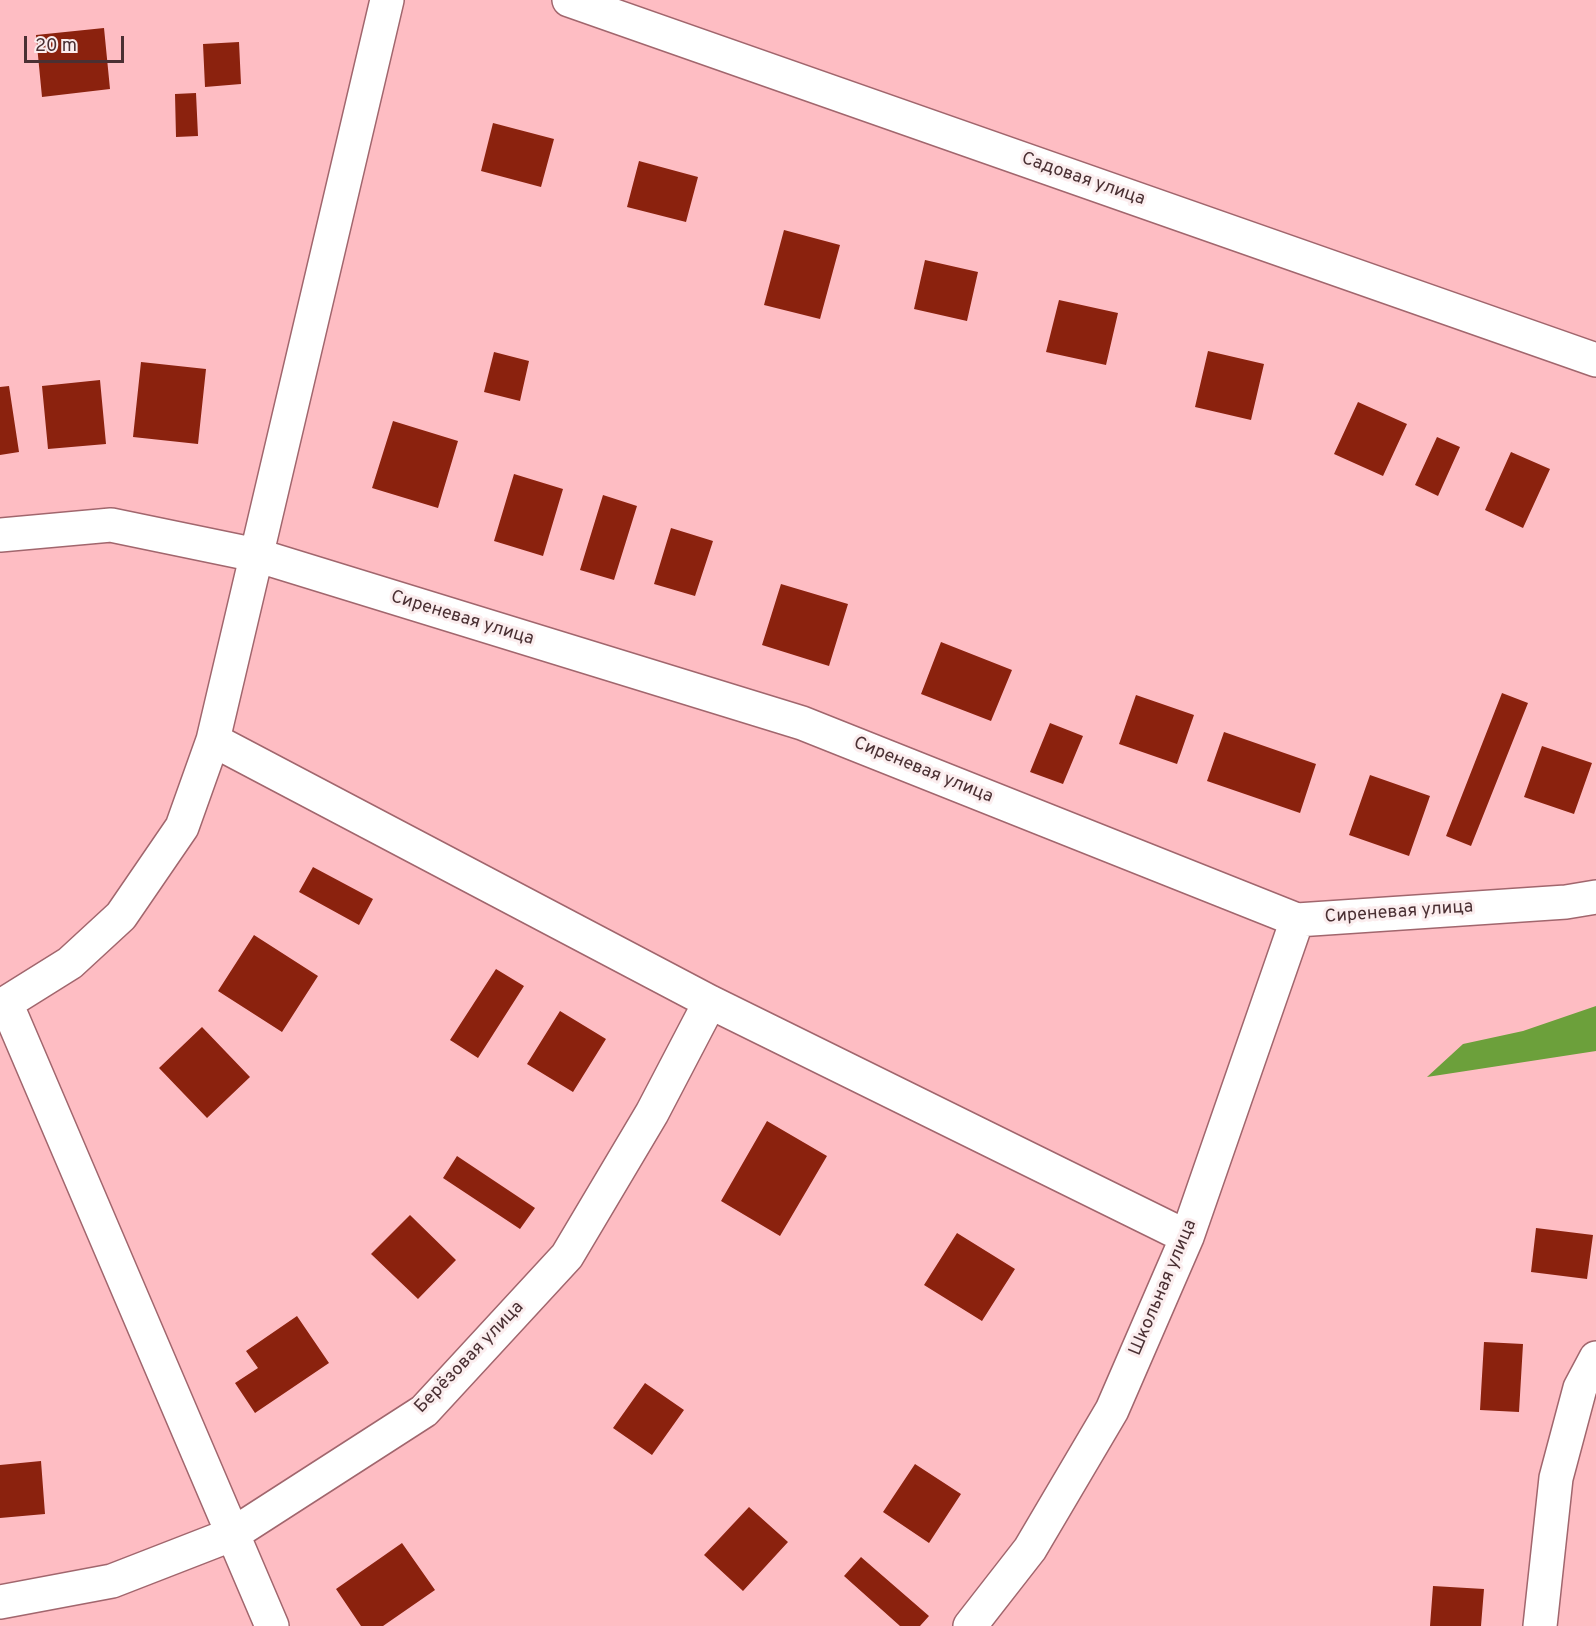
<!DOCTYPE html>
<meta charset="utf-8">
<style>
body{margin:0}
#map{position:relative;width:1596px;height:1626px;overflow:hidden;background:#febdc3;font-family:Overpass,sans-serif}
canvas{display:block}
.scale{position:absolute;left:24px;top:36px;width:100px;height:27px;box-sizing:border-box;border:3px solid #4a3033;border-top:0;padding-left:8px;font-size:18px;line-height:21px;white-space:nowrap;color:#4a3033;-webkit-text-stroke:4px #fbedee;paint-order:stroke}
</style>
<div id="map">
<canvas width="1596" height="1626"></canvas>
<div class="scale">20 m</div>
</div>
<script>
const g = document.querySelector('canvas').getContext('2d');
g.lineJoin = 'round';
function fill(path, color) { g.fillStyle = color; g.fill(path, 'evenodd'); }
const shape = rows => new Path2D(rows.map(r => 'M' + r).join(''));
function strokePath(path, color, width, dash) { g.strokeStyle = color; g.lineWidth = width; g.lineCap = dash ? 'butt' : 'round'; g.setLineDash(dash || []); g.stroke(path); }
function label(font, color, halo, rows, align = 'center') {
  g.font = font + ' Overpass,sans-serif'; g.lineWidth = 6; g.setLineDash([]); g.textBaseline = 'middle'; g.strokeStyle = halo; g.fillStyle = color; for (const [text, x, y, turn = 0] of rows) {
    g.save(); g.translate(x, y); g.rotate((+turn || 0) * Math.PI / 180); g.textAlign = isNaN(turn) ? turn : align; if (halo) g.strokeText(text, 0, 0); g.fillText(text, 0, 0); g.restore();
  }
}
fill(shape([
 [1596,1006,1596,1051,1427,1077,1463,1044,1523,1031]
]), '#6ca03b');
fill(shape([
 [104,28,110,89,42,97,36,35],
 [239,42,241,84,205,87,203,44],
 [196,93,198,136,176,137,175,94],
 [493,123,554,139,541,187,481,171],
 [639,161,698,177,686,222,627,207],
 [784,230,840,245,820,319,764,305],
 [925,260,978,272,967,321,914,309],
 [1059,300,1118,313,1106,365,1046,352],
 [1208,351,1264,364,1251,420,1195,407],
 [494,352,529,361,520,401,484,392],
 [141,362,206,369,198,444,133,437],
 [100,380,106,444,48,449,42,386],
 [9,386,19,452,0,455,0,387],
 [1358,402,1407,424,1383,476,1334,454],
 [393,421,458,441,438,508,372,488],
 [1437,437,1460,447,1438,496,1415,485],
 [1511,452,1550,469,1523,528,1485,510],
 [514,474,563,489,543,556,494,541],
 [603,495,637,506,614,580,580,570],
 [671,528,713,541,695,596,654,584],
 [781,584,848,604,829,666,762,645],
 [941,642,1012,670,991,721,921,694],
 [1502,693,1528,703,1471,846,1446,836],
 [1136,695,1194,715,1177,764,1119,744],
 [1050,723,1083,736,1063,784,1030,772],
 [1224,732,1316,764,1300,813,1207,781],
 [1542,746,1592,763,1574,814,1524,797],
 [1370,775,1430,796,1409,856,1349,835],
 [313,867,373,899,359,925,299,892],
 [254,935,318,976,282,1032,218,991],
 [496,969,524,986,478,1058,450,1040],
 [560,1011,606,1039,573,1092,527,1064],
 [202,1027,250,1077,207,1118,159,1068],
 [767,1121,827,1156,780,1236,721,1201],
 [457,1156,535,1208,520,1229,443,1178],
 [410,1215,456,1260,418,1299,371,1254],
 [1536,1228,1593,1235,1587,1279,1531,1272],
 [957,1233,1015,1269,982,1321,924,1285],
 [297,1316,329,1363,255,1413,235,1383,258,1368,246,1351],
 [1484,1342,1523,1344,1519,1412,1480,1410],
 [645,1383,684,1410,652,1455,613,1428],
 [41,1461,45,1514,0,1518,0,1465],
 [915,1464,961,1494,929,1543,883,1512],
 [749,1507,788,1542,743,1591,704,1555],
 [402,1543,435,1590,383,1626,361,1626,336,1589],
 [861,1557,929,1616,920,1626,900,1626,844,1576],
 [1433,1586,1484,1589,1481,1626,1430,1626]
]), '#8b220e');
const minor = shape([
 [569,0,1596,360],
 [0,535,111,525,256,555,802,723,1297,920,1566,902,1596,897],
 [213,740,710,1002,1187,1237],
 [6,1003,272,1626],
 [0,1005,6,1003,70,963,121,916,182,827,213,740,387,0],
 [0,1602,112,1581,233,1534,424,1411,567,1256,652,1113,710,1002],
 [970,1626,1030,1549,1112,1410,1187,1237,1297,920],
 [1540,1626,1556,1478,1580,1388,1596,1358]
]);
strokePath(minor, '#a1666d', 36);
strokePath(minor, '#fff', 33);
label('18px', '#4a3033', '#fbedee', [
 ["Садовая улица",1083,180,19],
 ["Сиреневая улица",462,619,17],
 ["Сиреневая улица",923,771,22],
 ["Сиреневая улица",1399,913,-4],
 ["Школьная улица",1164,1288,-67],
 ["Берёзовая улица",470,1358,-46]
]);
</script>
